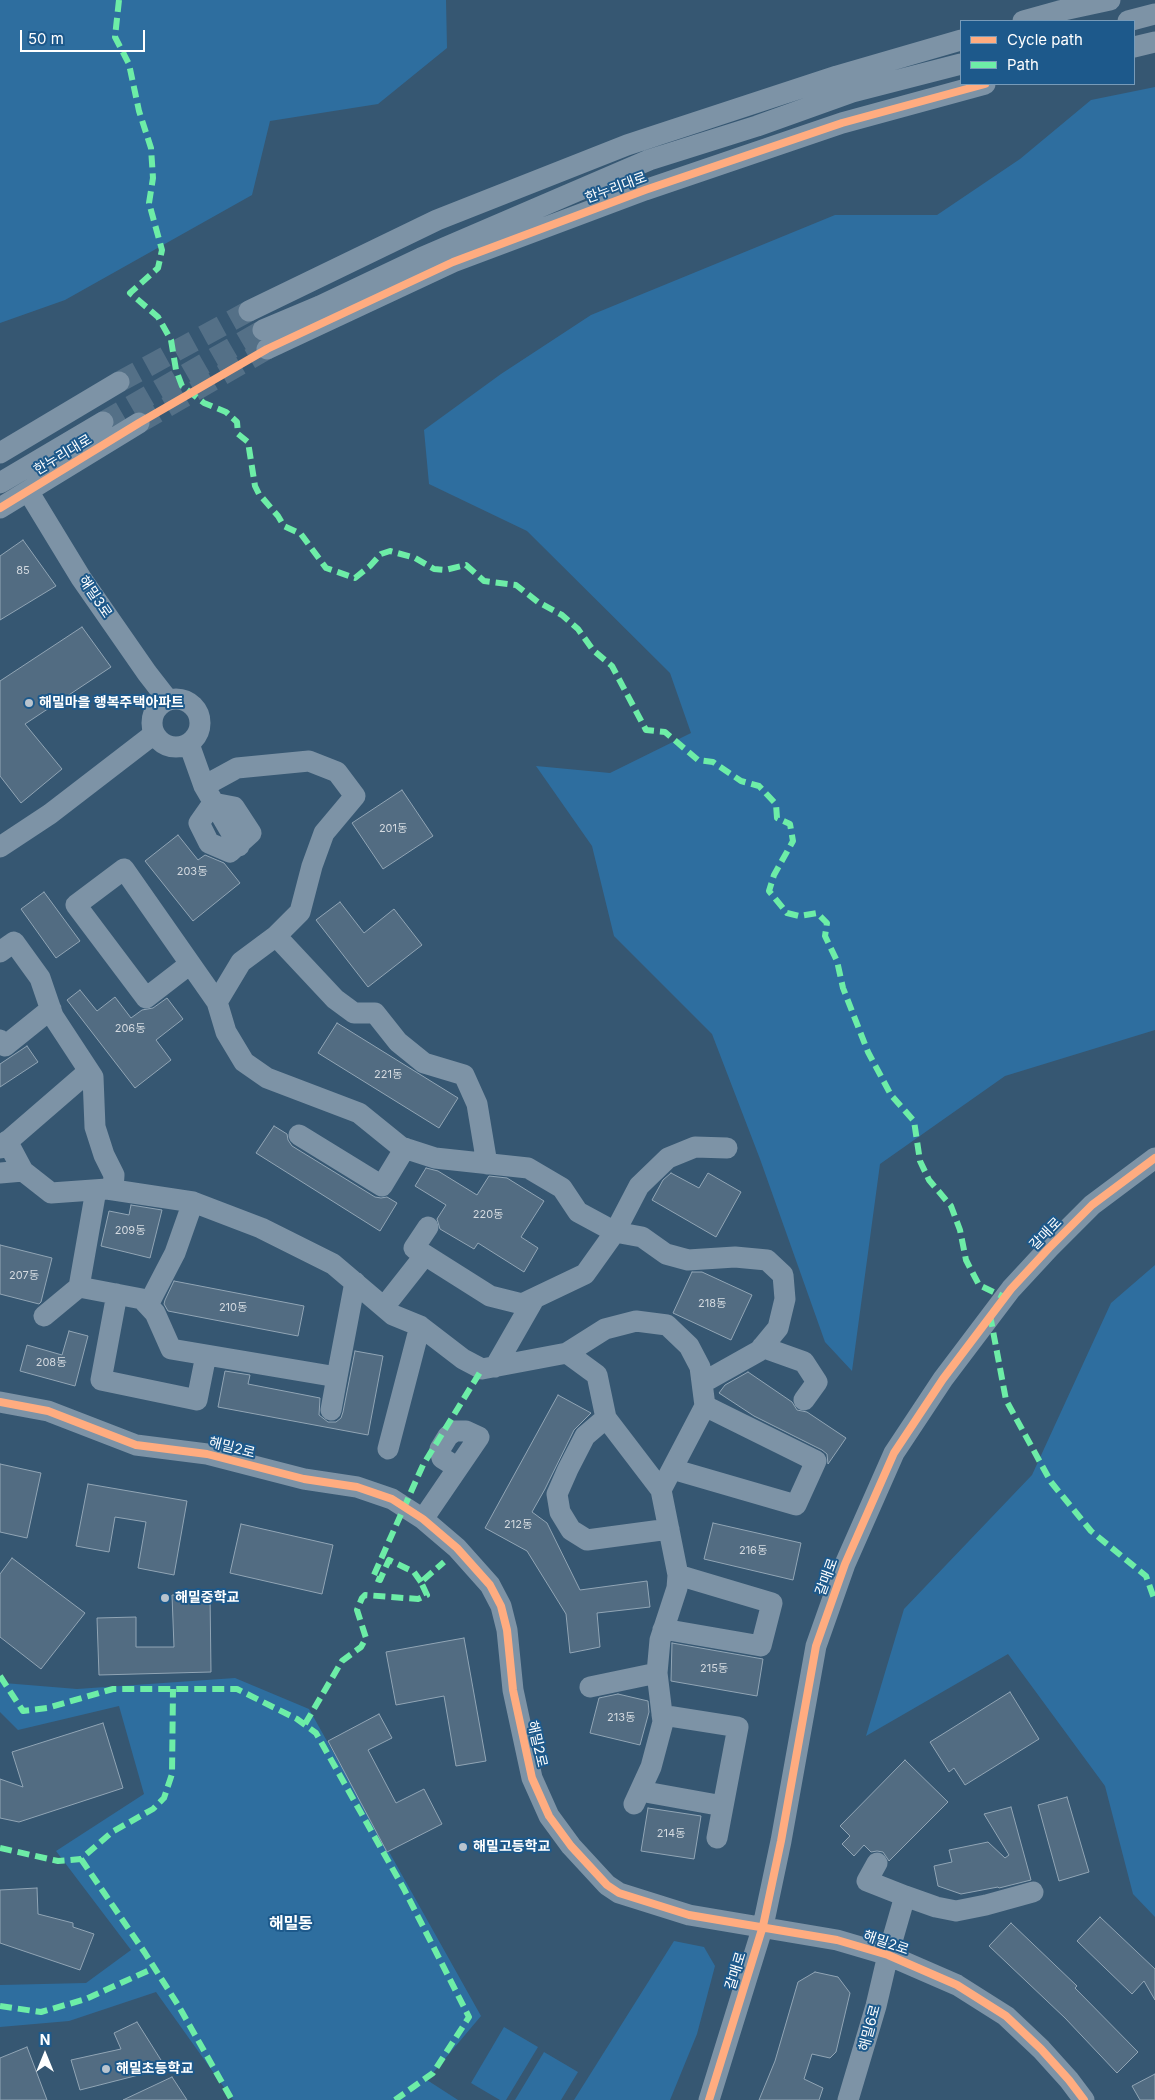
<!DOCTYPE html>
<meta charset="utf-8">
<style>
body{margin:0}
#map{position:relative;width:1155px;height:2100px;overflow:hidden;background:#365772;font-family:Inter,sans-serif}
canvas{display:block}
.legend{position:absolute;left:960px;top:20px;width:175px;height:65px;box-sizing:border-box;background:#1d598b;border:1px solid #779bb9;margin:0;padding:6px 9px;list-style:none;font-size:15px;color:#fff}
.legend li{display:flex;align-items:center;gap:10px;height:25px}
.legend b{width:25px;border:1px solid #779bb9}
.north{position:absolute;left:20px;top:2030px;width:50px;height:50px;-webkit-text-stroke:4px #1d598b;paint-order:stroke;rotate:0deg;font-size:14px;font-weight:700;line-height:20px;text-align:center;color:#fff}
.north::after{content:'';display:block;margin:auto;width:18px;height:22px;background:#fff;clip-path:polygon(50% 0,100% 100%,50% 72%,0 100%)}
.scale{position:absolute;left:20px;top:30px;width:125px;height:22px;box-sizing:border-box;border:2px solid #fff;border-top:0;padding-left:6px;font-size:15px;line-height:18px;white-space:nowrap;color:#fff;-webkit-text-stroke:4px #1d598b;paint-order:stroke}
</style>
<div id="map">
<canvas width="1155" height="2100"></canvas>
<ul class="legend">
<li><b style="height:6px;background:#ffac80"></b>Cycle path</li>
<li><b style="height:6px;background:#6deda7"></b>Path</li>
</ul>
<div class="north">N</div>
<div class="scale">50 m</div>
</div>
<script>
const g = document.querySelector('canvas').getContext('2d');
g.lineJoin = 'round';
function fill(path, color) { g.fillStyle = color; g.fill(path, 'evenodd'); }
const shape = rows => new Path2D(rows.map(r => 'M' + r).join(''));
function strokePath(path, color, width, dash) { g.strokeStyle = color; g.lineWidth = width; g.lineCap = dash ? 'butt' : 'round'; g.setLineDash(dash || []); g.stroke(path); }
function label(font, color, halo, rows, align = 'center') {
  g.font = font + ' Inter,"Noto Sans KR",sans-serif'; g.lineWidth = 4; g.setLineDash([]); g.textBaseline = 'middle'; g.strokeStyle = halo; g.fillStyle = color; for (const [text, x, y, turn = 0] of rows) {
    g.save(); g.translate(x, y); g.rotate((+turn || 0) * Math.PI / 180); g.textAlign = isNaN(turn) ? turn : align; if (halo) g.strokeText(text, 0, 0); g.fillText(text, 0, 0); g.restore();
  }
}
fill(shape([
 [0,0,446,0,447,48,378,104,270,121,252,195,65,300,0,323],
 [1155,87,1155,1030,1005,1076,880,1164,852,1371,825,1342,760,1159,712,1034,614,936,592,846,536,766,610,773,691,733,670,673,527,531,429,484,424,430,501,374,591,315,835,215,937,215,1020,159,1091,100],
 [1155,1265,1155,1917,1133,1894,1105,1786,1008,1654,866,1736,904,1609,1032,1475,1111,1303],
 [0,1678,4,1683,77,1689,235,1678,309,1709,481,2016,427,2080,458,2100,233,2100,156,1992,69,2021,0,2027,0,1985,86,1983,131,1950,56,1851,144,1794,119,1706,18,1730,0,1712],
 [674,1941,704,1947,715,1966,697,2034,670,2100,574,2100],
 [504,2027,538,2047,506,2100,500,2100,471,2083],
 [544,2052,578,2072,561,2100,515,2100]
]), '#2e6e9f');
const building = shape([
 [23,540,56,586,0,620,0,556,23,540],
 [82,627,111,667,25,724,62,769,21,803,0,776,0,681,82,627],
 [402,790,433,836,383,869,352,823,402,790],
 [178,835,198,860,205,855,224,863,240,883,193,921,145,861,178,835],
 [44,892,80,941,56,958,21,909,44,892],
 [340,902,364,933,394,909,422,945,368,987,316,920,340,902],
 [80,990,97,1011,115,997,131,1018,142,1010,153,1008,167,998,183,1019,156,1040,171,1060,135,1088,67,1000,80,990],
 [337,1023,458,1098,439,1128,318,1053,337,1023],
 [27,1046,38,1062,0,1087,0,1064,27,1046],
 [274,1126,287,1134,288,1140,292,1146,375,1197,381,1198,387,1197,397,1203,380,1231,256,1153,274,1126],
 [426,1168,438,1171,477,1195,489,1176,507,1178,544,1201,521,1237,538,1248,524,1272,478,1243,474,1249,440,1229,437,1219,446,1205,415,1186,426,1168],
 [671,1173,699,1188,708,1173,741,1192,716,1237,652,1200,663,1180,671,1173],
 [131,1205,162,1210,150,1258,101,1246,109,1211,129,1215,131,1205],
 [0,1245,52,1258,41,1302,39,1304,0,1294,0,1245],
 [692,1272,702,1272,752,1295,731,1340,673,1313,692,1272],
 [174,1281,304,1306,298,1336,168,1311,164,1304,165,1300,174,1281],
 [69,1331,88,1336,75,1386,20,1371,27,1345,62,1355,69,1331],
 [355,1351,383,1356,368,1435,218,1407,225,1371,250,1375,248,1384,320,1398,319,1415,328,1422,336,1422,341,1418,343,1412,355,1351],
 [748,1372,792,1402,797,1410,807,1412,846,1438,828,1464,827,1454,822,1450,754,1416,719,1393,725,1385,748,1372],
 [558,1395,591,1413,574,1430,545,1489,532,1512,547,1523,580,1590,647,1581,650,1607,597,1613,600,1647,570,1653,566,1614,527,1551,485,1528,558,1395],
 [0,1464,41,1473,27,1538,0,1532,0,1464],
 [88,1484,187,1501,174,1575,138,1568,146,1522,115,1517,109,1552,76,1546,88,1484],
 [713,1523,801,1543,793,1580,704,1559,713,1523],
 [241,1524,333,1545,322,1594,230,1573,241,1524],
 [12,1558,85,1613,41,1669,0,1637,0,1574,12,1558],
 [210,1594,211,1672,99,1675,97,1618,136,1617,136,1647,174,1647,172,1595,210,1594],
 [464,1638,486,1761,456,1766,444,1696,396,1705,386,1652,464,1638],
 [672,1643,763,1659,757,1696,671,1681,672,1643],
 [1010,1692,1039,1739,965,1785,954,1768,949,1772,930,1742,1010,1692],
 [618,1694,648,1701,649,1712,640,1745,590,1733,599,1698,618,1694],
 [379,1714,392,1738,368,1750,396,1803,424,1789,442,1824,387,1852,328,1741,379,1714],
 [103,1723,123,1788,19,1822,0,1818,0,1779,23,1787,12,1752,103,1723],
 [905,1760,948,1802,889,1861,883,1852,877,1851,871,1852,864,1845,854,1856,842,1844,850,1836,840,1826,905,1760],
 [1067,1797,1089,1872,1059,1881,1038,1805,1067,1797],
 [1011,1807,1031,1880,999,1888,998,1887,961,1894,938,1886,934,1866,952,1862,949,1850,988,1842,1005,1858,1009,1855,984,1814,1011,1807],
 [648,1808,701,1816,694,1859,641,1851,648,1808],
 [37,1888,38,1914,73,1923,73,1927,94,1934,80,1970,0,1943,0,1890,37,1888],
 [1100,1917,1155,1969,1155,2000,1144,1981,1132,1994,1077,1941,1100,1917],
 [1011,1923,1077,1986,1075,1988,1138,2052,1117,2073,1065,2018,989,1946,1011,1923],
 [815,1972,838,1977,850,1993,836,2052,830,2058,812,2054,804,2079,823,2088,819,2100,759,2100,775,2061,798,1982,815,1972],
 [137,2022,166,2068,80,2090,71,2060,121,2049,114,2033,137,2022],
 [27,2047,47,2100,0,2100,0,2058,27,2047],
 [1155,2074,1155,2100,1140,2100,1132,2086,1155,2074],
 [172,2077,187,2100,123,2100,172,2077]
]);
fill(building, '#526c82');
strokePath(building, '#91a5b5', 1);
strokePath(shape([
 [119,382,249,311],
 [103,422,263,330],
 [139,423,267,349]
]), '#547087', 21, [21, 11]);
strokePath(shape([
 [1023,21,1059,11,1110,0],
 [1128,21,1155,14],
 [1134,47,1155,42],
 [249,311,437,220,627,145,837,76,961,40],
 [263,330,320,306,421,258,649,160,757,126,852,92,961,64],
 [267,349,453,262,645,190,842,123,985,84],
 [0,453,119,382],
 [0,483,103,422],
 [28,491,81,578,147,673,168,700],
 [0,508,139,423],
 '152 723a24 24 0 1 1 48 0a24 24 0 1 1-48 0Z',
 [189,744,204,786,239,846],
 [204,786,237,768,309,761,337,772,355,796,324,833,312,866,300,912,276,936,241,962,217,1002],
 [213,803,234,807,251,833,230,852,209,843,199,823,213,803],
 [0,847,50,814,154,734],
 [276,936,335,999,354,1013,375,1013,398,1042,424,1063,464,1075,477,1104,487,1164],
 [0,952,14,942,40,978,53,1016,93,1077,95,1127,104,1155,114,1175,113,1190],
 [190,964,146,998,76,905,124,869,217,1002,226,1032,244,1062,267,1078,359,1113,401,1147,435,1158,528,1168,562,1188,578,1212,615,1232,642,1237,666,1254,688,1260,735,1257,767,1260,783,1275,785,1299,778,1328,759,1351,702,1383],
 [0,1040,5,1046,51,1009],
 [299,1135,382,1186,405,1148],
 [7,1141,23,1171,51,1193,107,1189,193,1202,261,1228,333,1264,393,1315,420,1326,463,1359,482,1369,567,1353,605,1329,636,1321,667,1325,689,1346,700,1367,705,1406,661,1490],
 [0,1148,89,1071],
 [0,1173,23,1171],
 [428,1227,414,1248,490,1296,522,1304,585,1274,615,1232,639,1186,668,1158,695,1147,727,1148],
 [79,1287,142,1299,155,1313,171,1349,337,1377,355,1282],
 [117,1294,101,1380,197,1400,206,1355],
 [148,1305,175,1253,193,1202],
 [384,1307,425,1255],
 [44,1316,79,1287,96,1190],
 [762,1347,804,1362,817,1382,804,1400],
 [567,1353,597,1375,606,1418,661,1490,678,1575,677,1588,660,1640,657,1673,663,1722,651,1767,634,1804],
 [495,1367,534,1299],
 [0,1402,48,1411,136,1445,207,1454,304,1479,357,1487,392,1499,423,1519,457,1548,490,1585,501,1606,507,1630,513,1690,532,1778,549,1816,571,1846,607,1885,619,1893,689,1915,837,1940,888,1955,957,1985,1006,2016,1041,2049,1069,2080,1084,2100],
 [331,1410,337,1377],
 [606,1418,585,1436,568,1469,557,1494,560,1512,571,1530,587,1540,669,1529],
 [388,1449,420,1326],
 [672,1469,796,1505,816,1461,705,1406],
 [423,1519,479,1437,466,1431,455,1431,448,1436,440,1449,442,1458,458,1468],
 [663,1629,761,1646,772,1603,678,1575],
 [590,1687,657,1673],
 [662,1715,738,1727,717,1838],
 [640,1791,723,1806],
 [877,1863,867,1881,905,1896],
 [709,2100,763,1926,781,1841,816,1646,845,1564,894,1453,943,1379,1011,1289,1049,1248,1092,1205,1155,1158],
 [848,2100,876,2006,888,1955,905,1896,936,1907,956,1911,986,1905,1033,1892]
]), '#7d93a6', 21);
strokePath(shape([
 [119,0,115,37,129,64,139,111,151,148,153,178,149,203,162,250,158,268,130,293,158,317,171,340,176,370,182,386,204,403,226,412,237,422,238,434,248,442,255,486,259,494,278,516,284,526,301,534,326,568,355,578,370,566,381,554,390,551,415,558,434,569,445,570,466,565,484,581,516,585,538,602,562,615,578,629,593,650,612,666,646,730,665,732,698,760,713,762,741,781,759,786,776,804,777,818,790,824,793,841,774,875,769,891,787,913,799,916,817,913,827,923,825,936,837,961,843,988,868,1052,891,1095,914,1121,920,1161,929,1180,951,1206,960,1230,966,1260,979,1285,1004,1297],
 [990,1315,1006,1400,1051,1482,1091,1531,1146,1576,1155,1601],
 [421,1582,414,1572,389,1560,380,1580,373,1577,423,1465,482,1369],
 [0,1676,23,1711,47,1708,113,1689,237,1689,297,1719,316,1733,404,1889,469,2017,433,2073,395,2100],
 [305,1724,342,1661,361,1647,366,1638,357,1610,362,1598,365,1595,418,1599,427,1595,421,1582,444,1562],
 [0,1848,58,1861,81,1859,112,1832,153,1809,164,1798,172,1774,173,1689],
 [81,1859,145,1953,178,2005,232,2100],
 [0,2006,41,2012,86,1999,154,1968]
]), '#6deda7', 6, [12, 6]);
strokePath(shape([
 [0,508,139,423,267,349,453,262,645,190,842,123,985,84],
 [0,1402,48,1411,136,1445,207,1454,304,1479,357,1487,392,1499,423,1519,457,1548,490,1585,501,1606,507,1630,513,1690,532,1778,549,1816,571,1846,607,1885,619,1893,689,1915,837,1940,888,1955,957,1985,1006,2016,1041,2049,1069,2080,1084,2100],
 [709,2100,763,1926,781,1841,816,1646,845,1564,894,1453,943,1379,1011,1289,1049,1248,1092,1205,1155,1158]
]), '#ffac80', 8);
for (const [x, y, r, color] of [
 [29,703,5,"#b9c4ce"],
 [165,1598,5,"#b9c4ce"],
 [463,1847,5,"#b9c4ce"],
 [106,2069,5,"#b9c4ce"]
]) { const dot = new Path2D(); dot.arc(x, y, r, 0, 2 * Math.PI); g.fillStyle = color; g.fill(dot); strokePath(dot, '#1d598b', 2); }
label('11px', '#d4dae0', null, [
 ["85",23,571],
 ["201동",393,829],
 ["203동",192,872],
 ["206동",130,1029],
 ["221동",388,1075],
 ["220동",488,1215],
 ["209동",130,1231],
 ["207동",24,1276],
 ["218동",712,1304],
 ["210동",233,1308],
 ["208동",51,1363],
 ["212동",518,1525],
 ["216동",753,1551],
 ["215동",714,1669],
 ["213동",621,1718],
 ["214동",671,1834]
]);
label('14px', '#fff', '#1d598b', [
 ["한누리대로",616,188,-20],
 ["한누리대로",63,455,-31],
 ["해밀3로",95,597,56],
 ["갈매로",1046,1234,-46],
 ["해밀2로",232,1448,14],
 ["갈매로",827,1577,-70],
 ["해밀2로",537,1744,77],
 ["해밀2로",886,1943,19],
 ["갈매로",736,1971,-73],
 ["해밀6로",870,2028,-75]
]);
label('bold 14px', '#fff', '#1d598b', [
 ["해밀마을 행복주택아파트",39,703],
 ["해밀중학교",175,1598],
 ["해밀고등학교",473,1847],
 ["해밀초등학교",116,2069]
], 'left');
label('bold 16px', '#fff', '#1d598b', [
 ["해밀동",291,1924]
]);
</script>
